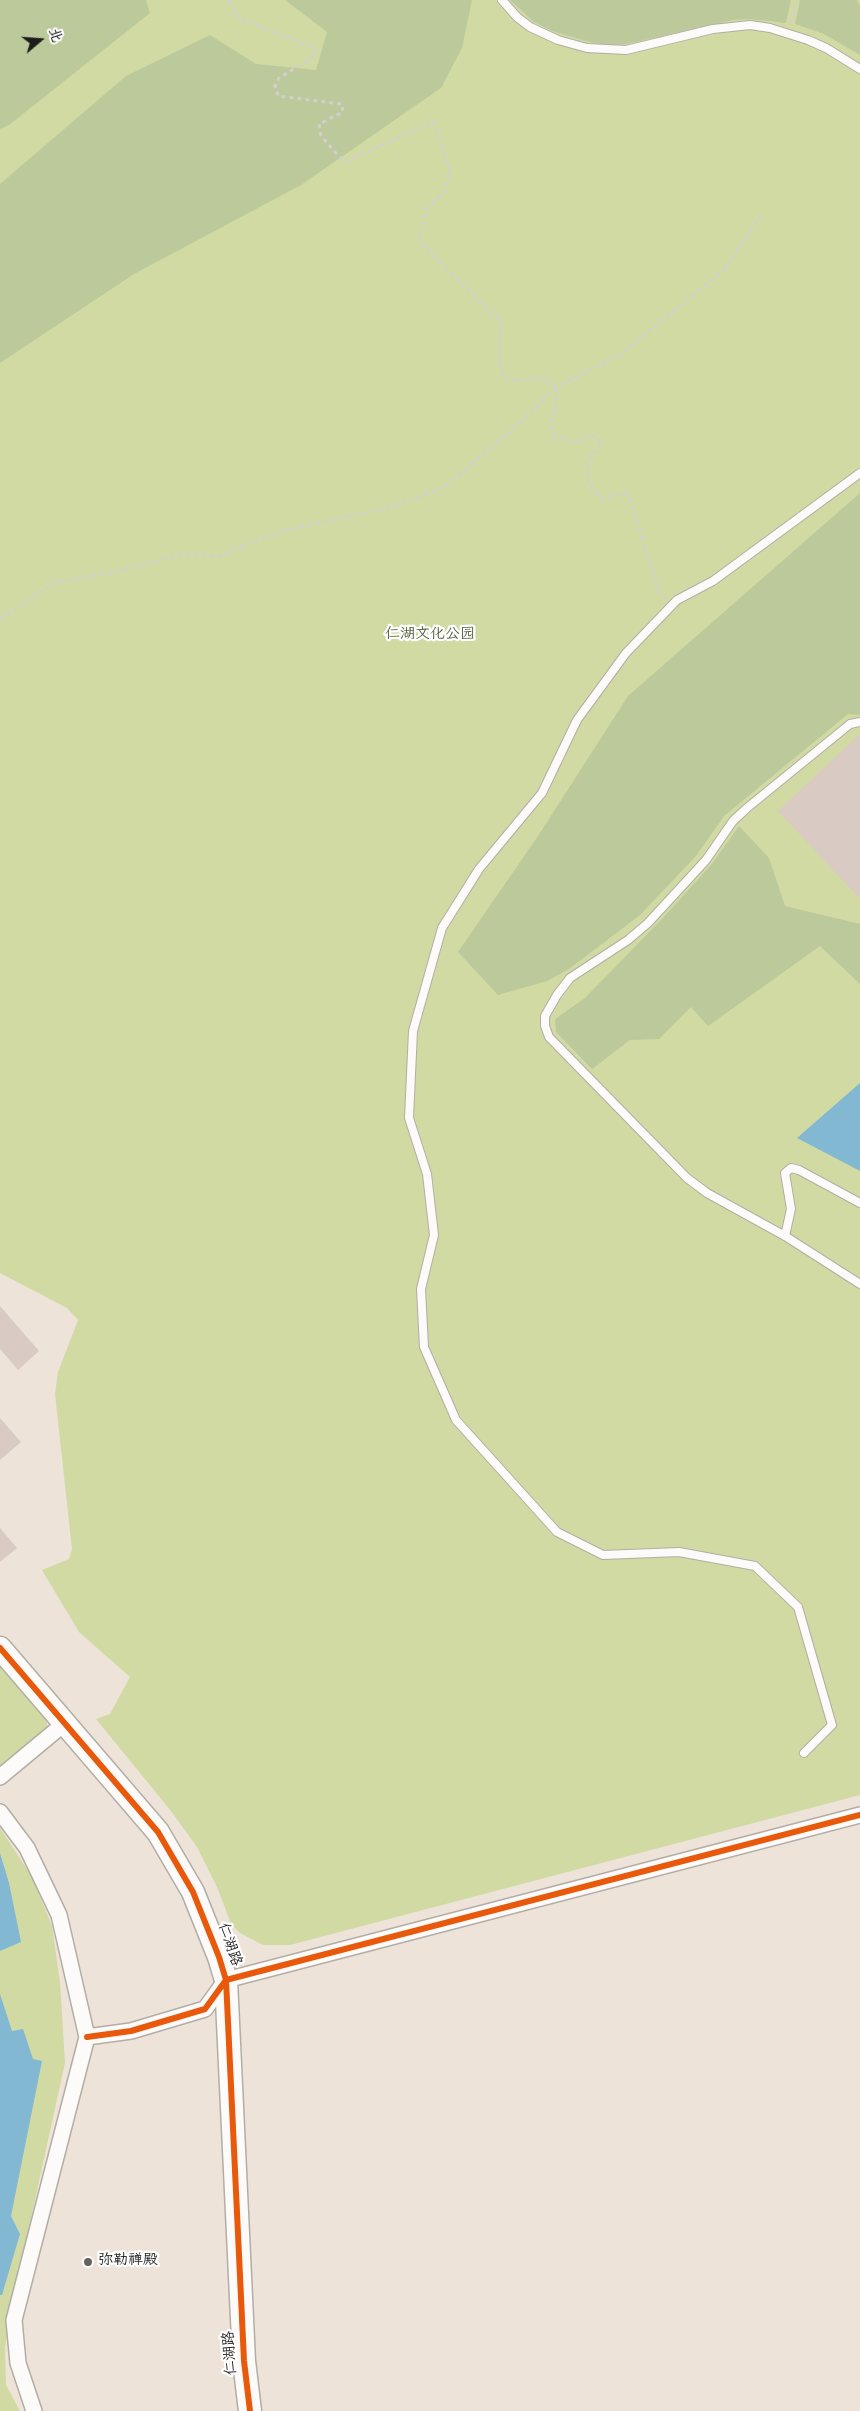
<!DOCTYPE html>
<meta charset="utf-8">
<style>
body{margin:0}
#map{position:relative;width:860px;height:2411px;overflow:hidden;background:#ede3d8;font-family:Dekko,"LXGW WenKai TC",sans-serif}
canvas{display:block}
.north{position:absolute;left:15px;top:15px;width:50px;height:50px;-webkit-text-stroke:4px #fff;paint-order:stroke;rotate:72deg;font-size:14px;font-weight:700;line-height:20px;text-align:center;color:#1c1c1c}
.north::after{content:'';display:block;margin:auto;width:18px;height:22px;background:#1c1c1c;clip-path:polygon(50% 0,100% 100%,50% 72%,0 100%)}
</style>
<div id="map">
<canvas width="860" height="2411"></canvas>
<div class="north">北</div>
</div>
<script>
const g = document.querySelector('canvas').getContext('2d');
g.lineJoin = 'round';
function fill(path, color) { g.fillStyle = color; g.fill(path, 'evenodd'); }
const shape = rows => new Path2D(rows.map(r => 'M' + r).join(''));
function strokePath(path, color, width, dash) { g.strokeStyle = color; g.lineWidth = width; g.lineCap = dash ? 'butt' : 'round'; g.setLineDash(dash || []); g.stroke(path); }
function label(font, color, halo, rows, align = 'center') {
  g.font = font + ' Dekko,"LXGW WenKai TC",sans-serif'; g.lineWidth = 4.5; g.setLineDash([]); g.textBaseline = 'middle'; g.strokeStyle = halo; g.fillStyle = color; for (const [text, x, y, turn = 0] of rows) {
    g.save(); g.translate(x, y); g.rotate((+turn || 0) * Math.PI / 180); g.textAlign = isNaN(turn) ? turn : align; if (halo) g.strokeText(text, 0, 0); g.fillText(text, 0, 0); g.restore();
  }
}
fill(shape([
 [0,0,860,0,860,1795,290,1945,263,1945,240,1933,231,1924,217,1887,197,1847,171,1811,96,1719,110,1714,130,1677,79,1632,42,1570,69,1559,72,1549,55,1394,58,1372,78,1320,67,1308,0,1273],
 [0,1665,46,1719,48,1728,0,1769],
 [0,1828,32,1877,52,1926,60,1982,65,2063,16,2286,5,2347,6,2385,20,2411,0,2411]
]), '#d1daa3');
fill(shape([
 [0,0,146,0,150,13,9,125,0,129],
 [285,0,472,0,462,48,441,88,301,185,134,274,0,363,0,184,126,76,210,35,256,64,316,70,327,32],
 [510,0,791,0,786,23,750,19,733,20,627,44,607,45,589,42,552,31,534,22],
 [800,0,857,0,860,6,860,55,824,34,795,24],
 [860,493,860,715,848,714,724,816,696,856,640,915,569,969,547,981,498,995,458,952,538,836,628,696],
 [739,826,769,858,785,906,860,924,860,984,820,946,708,1026,691,1007,659,1039,630,1040,592,1069,556,1032,555,1019,585,998,661,920,712,864]
]), '#bcc99a');
fill(shape([
 [860,1083,860,1171,797,1138],
 [0,1853,9,1883,21,1942,0,1951],
 [0,1994,12,2031,23,2029,33,2059,42,2061,11,2216,20,2234,2,2295,0,2295]
]), '#82b8d1');
fill(shape([
 [860,734,860,899,778,811],
 [0,1306,39,1351,18,1370,0,1349],
 [0,1418,21,1442,0,1460],
 [0,1528,17,1548,0,1562]
]), '#d9cbc3');
const lane = shape([
 [502,0,517,17,530,27,558,40,587,48,626,50,713,29,750,25,770,28,808,40,826,48,860,69],
 [860,722,850,724,747,808,733,821,706,860,648,923,628,940,570,978,557,995,545,1016,545,1026,549,1037,687,1178,707,1193,785,1236,860,1284],
 [785,1236,791,1209,785,1173,791,1168,799,1170,860,1203],
 [804,1753,832,1725,798,1607,755,1566,679,1552,603,1555,557,1532,456,1420,424,1347,421,1289,434,1235,427,1174,409,1118,413,1031,442,928,479,869,542,793,577,720,626,653,677,600,713,581,860,473]
]);
const street = shape([
 [0,1777,65,1723],
 [0,1812,27,1848,59,1915,87,2037,14,2320,18,2363,34,2411],
 [87,2037,131,2031,205,2009,226,1980,860,1815]
]);
const secondary = shape([
 [0,1648,158,1832,193,1892,219,1957,226,1980,244,2361,250,2411]
]);
strokePath(lane, '#b3ada5', 10);
strokePath(street, '#b3ada5', 18);
strokePath(secondary, '#b3ada5', 25);
strokePath(shape([
 [229,0,239,19,315,48,315,56,279,78,275,86,278,96,342,104,343,112,319,124,321,136,344,162,434,122,450,172,444,192,427,208,419,241,501,322,500,368,508,381,541,377,556,387,556,407,550,424,555,437,576,442,593,436,602,442,587,463,588,482,600,499,622,493,629,496,659,592,665,598],
 [791,23,796,0],
 [0,619,54,583,119,571,183,554,219,556,278,532,387,508,445,487,520,423,556,387,620,355,725,269,761,216]
]), '#d2cfcd', 3, [4, 4]);
strokePath(lane, '#fcfbf9', 8);
strokePath(street, '#fcfbf9', 15);
strokePath(secondary, '#fcfbf9', 22);
strokePath(shape([
 [0,1648,158,1832,193,1892,219,1957,226,1980,244,2361,250,2411],
 [87,2037,131,2031,205,2009,226,1980,860,1815]
]), '#e8590c', 6);
for (const [x, y, r, color] of [
 [88,2262,5,"#65625e"]
]) { const dot = new Path2D(); dot.arc(x, y, r, 0, 2 * Math.PI); g.fillStyle = color; g.fill(dot); strokePath(dot, '#fff', 2); }
label('15px', '#535c3c', '#fff', [
 ["仁湖文化公园",430,636]
]);
label('15px', '#1c1c1c', '#fff', [
 ["仁湖路",228,1945,71],
 ["仁湖路",232,2353,-94]
]);
label('15px', '#1c1c1c', '#fff', [
 ["弥勒禅殿",98,2262]
], 'left');
</script>
